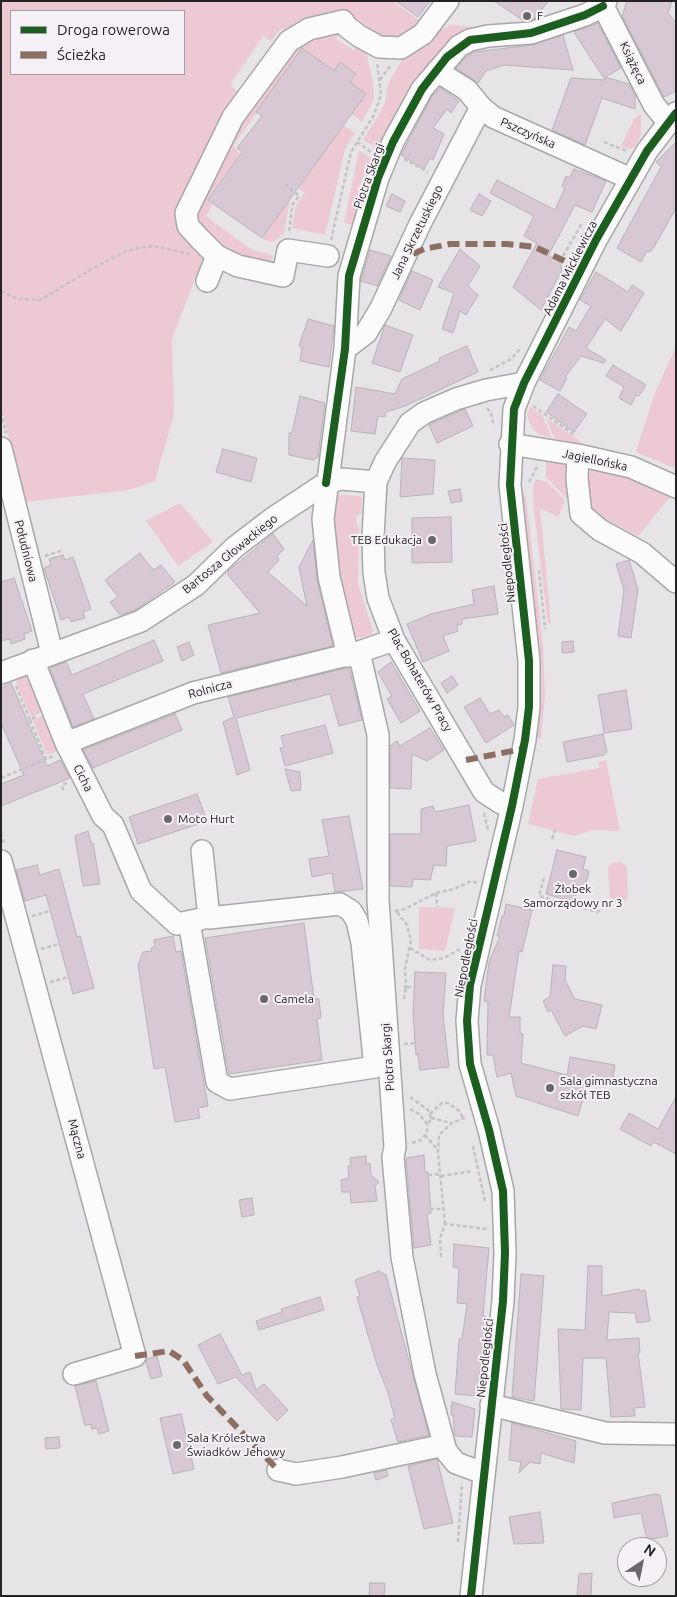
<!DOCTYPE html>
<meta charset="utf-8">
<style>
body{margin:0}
#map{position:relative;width:677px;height:1597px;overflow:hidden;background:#e6e4e7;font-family:Ubuntu,sans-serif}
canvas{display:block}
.frame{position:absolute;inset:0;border:2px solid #252325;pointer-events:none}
.legend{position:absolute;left:10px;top:10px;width:175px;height:65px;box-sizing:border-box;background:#f5f0f6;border:1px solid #a29ea2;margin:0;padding:6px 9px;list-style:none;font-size:15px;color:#252325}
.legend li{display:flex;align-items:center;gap:10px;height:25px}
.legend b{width:25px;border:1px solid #a29ea2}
.north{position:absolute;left:617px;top:1537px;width:50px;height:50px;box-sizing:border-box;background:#f5f0f6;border:1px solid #a29ea2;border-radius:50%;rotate:34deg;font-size:14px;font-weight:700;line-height:20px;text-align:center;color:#252325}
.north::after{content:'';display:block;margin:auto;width:18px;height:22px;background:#696769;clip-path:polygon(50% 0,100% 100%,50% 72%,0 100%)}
</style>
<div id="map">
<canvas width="677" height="1597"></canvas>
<div class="frame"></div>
<ul class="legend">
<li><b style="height:6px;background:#1b5e20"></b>Droga rowerowa</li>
<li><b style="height:6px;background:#8d6e63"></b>Ścieżka</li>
</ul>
<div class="north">N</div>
</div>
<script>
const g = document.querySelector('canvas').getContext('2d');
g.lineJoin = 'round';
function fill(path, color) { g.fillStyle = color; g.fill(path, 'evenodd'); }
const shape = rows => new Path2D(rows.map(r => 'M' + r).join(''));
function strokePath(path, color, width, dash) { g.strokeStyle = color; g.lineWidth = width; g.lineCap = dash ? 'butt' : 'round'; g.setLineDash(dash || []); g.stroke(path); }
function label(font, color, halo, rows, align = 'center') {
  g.font = font + ' Ubuntu,sans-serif'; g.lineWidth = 4; g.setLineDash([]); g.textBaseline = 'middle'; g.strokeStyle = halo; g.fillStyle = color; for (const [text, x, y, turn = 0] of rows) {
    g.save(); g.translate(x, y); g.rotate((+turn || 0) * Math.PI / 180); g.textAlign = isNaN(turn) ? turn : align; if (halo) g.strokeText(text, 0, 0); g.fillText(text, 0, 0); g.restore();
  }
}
fill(shape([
 [1,1,392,1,423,23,399,41,307,23,280,30,271,41,263,36,230,85,238,92,211,135,177,210,176,227,204,256,172,339,174,414,155,481,129,490,25,502,1,407],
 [11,11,184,11,184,74,11,74],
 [452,25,499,29,442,51,423,70,379,149,363,140,380,113,385,102,388,84,401,62,412,48,435,32],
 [341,31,336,39,353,50,358,44,366,51,373,81,374,99,362,122,352,114,366,94,350,82,356,74,340,62,334,71,302,49,233,146,240,154,208,199,213,204,206,216,252,250,268,254,273,257,272,263,267,267,235,260,192,224,212,167,291,45],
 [641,114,641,135,635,147,630,149,621,146,634,119],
 [344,125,355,133,345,149,325,235,292,228,296,205,305,193,298,188],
 [359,150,374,161,372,172,365,173,360,186,366,190,356,225,344,223],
 [290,198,284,233,273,242,262,239],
 [676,347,676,465,674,468,636,452,654,395],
 [530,407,542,415,552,438,539,434,532,428,527,415],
 [546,418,580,441,579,443,555,439],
 [546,457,564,463,568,469,571,503,546,477],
 [598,467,674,492,638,536,586,509,587,476,593,469],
 [536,479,547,482,565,500,558,517,540,508,551,624,548,624,534,510,533,487],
 [520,492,524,493,526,497,543,645,545,696,541,739,535,738],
 [334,494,360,496,362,499,361,515,356,515,357,526,359,526,358,584,373,631,371,635,360,638,355,637,351,625,331,533],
 [180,503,213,542,178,566,146,521],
 [24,676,28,677,42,712,31,717,16,682,18,678],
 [44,715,59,750,47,755,33,720],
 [606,760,620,831,593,830,574,836,528,824,538,779,599,768,599,762],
 [621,862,627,867,628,897,625,901,616,903,610,897,608,868,612,863],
 [419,907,455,908,445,951,419,949]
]), '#ecc9d3');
const building = shape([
 [396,1,430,1,418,17,396,1],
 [494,1,548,1,536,18,524,21,494,1],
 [627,1,672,1,668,13,676,23,676,91,664,97,622,16,627,1],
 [598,23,621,68,605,77,629,84,635,96,635,109,602,98,585,145,552,130,571,78,605,80,574,32,598,23],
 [563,35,573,70,504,65,486,71,478,83,456,68,467,56,474,52,532,45,563,35],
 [302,48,334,71,340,62,356,74,350,82,366,94,262,238,208,200,242,152,237,148,262,116,256,112,302,48],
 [440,88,459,101,451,113,447,109,433,128,444,134,433,160,430,158,424,169,401,155,432,96,440,88],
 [676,142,676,208,654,247,650,252,647,251,641,262,617,248,661,167,656,162,676,142],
 [574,169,606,181,592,212,575,205,548,256,560,262,562,270,541,310,513,287,537,243,524,236,534,216,490,193,497,180,555,210,565,188,562,186,566,176,569,178,574,169],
 [392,194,405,201,400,212,386,206,392,194],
 [479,194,491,201,482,216,470,210,479,194],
 [460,249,480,266,468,286,478,295,466,315,460,311,453,333,442,329,454,293,438,287,460,249],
 [370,250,391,256,377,286,361,281,370,250],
 [412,271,433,280,420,310,399,300,412,271],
 [596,272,628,292,632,285,644,293,621,331,605,319,586,348,606,360,604,363,581,356,565,377,567,378,560,391,540,380,569,327,576,331,591,306,580,300,596,272],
 [308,319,334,326,329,367,300,361,302,347,299,346,308,319],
 [385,325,413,335,400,372,372,363,385,325],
 [467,346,478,372,405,406,386,412,385,417,378,416,375,434,351,431,356,387,395,394,402,379,440,361,439,358,467,346],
 [613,365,646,385,639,396,636,395,631,405,619,398,624,387,606,376,613,365],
 [558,394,587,414,574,432,546,412,558,394],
 [300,396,325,403,318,457,313,460,289,455,289,433,292,433,300,396],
 [465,409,473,426,437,443,429,425,465,409],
 [223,449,257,458,251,482,216,472,223,449],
 [402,458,435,460,433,494,400,497,402,458],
 [460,489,462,501,451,503,448,491,460,489],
 [451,517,452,562,412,563,412,518,451,517],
 [273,534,284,549,277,556,279,560,268,572,307,606,299,567,313,540,317,580,333,646,221,673,208,625,260,613,228,575,228,571,273,534],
 [140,553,153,570,161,565,175,582,135,610,120,615,110,602,118,597,105,580,140,553],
 [63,555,65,560,73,557,91,609,83,612,85,618,71,622,69,617,61,620,44,568,51,565,49,559,63,555],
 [629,560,638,589,631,638,618,636,624,590,616,564,629,560],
 [14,578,32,631,24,634,25,639,11,644,10,639,1,641,1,582,14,578],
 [494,586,498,614,462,619,462,624,457,625,458,631,443,636,449,651,423,662,407,624,431,614,474,604,472,590,494,586],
 [154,640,163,661,83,694,94,719,73,727,50,668,66,662,72,675,154,640],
 [573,641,574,652,562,653,562,642,573,641],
 [189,642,194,655,182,661,177,647,189,642],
 [391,662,420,711,401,723,387,699,392,696,378,672,391,662],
 [346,668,349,668,351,675,362,720,339,726,330,694,236,718,250,770,237,775,223,722,234,717,228,697,346,668],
 [452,676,458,685,447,693,441,683,452,676],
 [11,683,47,766,60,760,70,778,1,806,1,784,24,775,1,723,1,688,11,683],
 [626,690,632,729,604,733,598,695,626,690],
 [480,698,490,714,499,710,504,717,508,715,514,725,486,743,464,707,480,698],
 [175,714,182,730,93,768,83,750,175,714],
 [325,725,333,753,285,766,280,748,284,747,281,736,325,725],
 [430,728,444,750,427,761,412,754,411,789,390,788,390,746,397,741,400,746,430,728],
 [603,734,607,752,604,755,567,762,563,742,603,734],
 [285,769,300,772,301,790,291,791,285,769],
 [197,794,207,821,138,844,129,817,197,794],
 [469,805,476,841,447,846,446,866,434,865,430,880,413,879,412,887,390,886,390,834,421,834,421,809,433,806,435,812,469,805],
 [349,816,363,889,335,892,332,873,312,877,309,859,329,856,322,820,349,816],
 [88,831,91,843,93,843,100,884,83,886,75,836,88,831],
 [557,850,586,857,583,869,589,871,584,892,577,890,574,902,546,894,557,850],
 [37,865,40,875,59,869,77,937,80,936,94,988,73,994,46,895,25,901,16,870,37,865],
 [506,904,532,910,522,952,519,951,509,1017,520,1017,520,1033,523,1034,521,1063,567,1075,570,1057,615,1065,612,1084,589,1079,578,1116,516,1096,511,1073,497,1077,493,1055,487,1055,488,1002,484,1001,489,962,500,936,497,936,502,916,504,916,506,904],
 [304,923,314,999,319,999,321,1018,317,1019,322,1060,229,1074,205,938,304,923],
 [173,936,176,952,181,951,208,1106,198,1108,200,1118,175,1122,165,1067,154,1069,138,965,143,952,152,951,151,948,155,947,154,940,173,936],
 [553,965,566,966,565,980,575,999,602,1005,596,1029,583,1026,565,1036,551,1010,548,1012,543,1001,550,997,553,965],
 [415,972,446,973,443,1015,449,1067,420,1070,418,1054,416,1055,413,1014,415,972],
 [676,1097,676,1154,654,1142,651,1146,620,1129,629,1113,658,1129,676,1097],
 [424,1155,425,1172,428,1172,431,1213,427,1214,431,1245,414,1248,406,1158,424,1155],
 [366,1156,366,1164,370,1163,371,1175,379,1182,375,1186,377,1201,351,1203,350,1192,342,1192,341,1180,349,1178,348,1166,351,1166,350,1158,366,1156],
 [252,1198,254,1215,242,1217,239,1200,252,1198],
 [454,1244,489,1248,483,1315,486,1317,477,1396,455,1394,459,1339,462,1339,467,1304,457,1303,459,1268,453,1267,454,1244],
 [588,1266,602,1266,602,1296,639,1289,640,1291,645,1290,650,1321,637,1323,635,1313,609,1312,607,1340,639,1338,640,1353,638,1353,645,1407,634,1408,635,1416,611,1417,606,1358,583,1358,581,1410,561,1409,558,1329,585,1330,588,1266],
 [379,1271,386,1275,429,1435,398,1442,391,1420,395,1418,388,1393,376,1362,357,1297,360,1296,355,1280,379,1271],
 [521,1274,544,1276,534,1401,512,1397,521,1274],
 [320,1297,324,1310,259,1330,256,1321,282,1312,281,1309,320,1297],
 [220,1334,242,1375,250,1372,256,1390,264,1384,288,1410,277,1421,236,1377,218,1384,198,1345,220,1334],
 [157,1356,162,1376,151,1379,146,1362,147,1359,157,1356],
 [96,1381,109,1431,99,1434,97,1428,92,1429,91,1424,85,1426,75,1386,96,1381],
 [452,1402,475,1409,472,1437,455,1436,453,1415,451,1415,452,1402],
 [181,1414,194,1469,173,1474,160,1418,181,1414],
 [512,1423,576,1441,574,1463,541,1453,540,1464,530,1462,519,1473,521,1462,509,1460,512,1423],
 [59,1437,60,1448,46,1449,45,1438,59,1437],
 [437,1459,453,1523,424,1529,408,1466,437,1459],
 [386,1470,388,1476,376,1480,374,1473,386,1470],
 [655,1494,660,1495,668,1536,647,1540,641,1513,614,1518,612,1503,655,1494],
 [540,1512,544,1543,514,1544,509,1517,540,1512],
 [592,1573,591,1596,577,1596,579,1574,592,1573],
 [370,1583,385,1583,384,1596,369,1596,370,1583]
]);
fill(building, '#d7c8d3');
strokePath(building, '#b6b4b6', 1);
const minor = shape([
 [606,1,603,6,654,105,669,123],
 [437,71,467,90,481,107,493,117,631,179],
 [328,256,288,250,283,276,238,266,217,256,199,238,188,226,186,213,233,117,289,41,309,29,343,21,347,27,359,36,379,47,401,48,423,34,448,1],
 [207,281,217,256],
 [345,349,366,333,381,308,420,224,481,107],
 [510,444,578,455,631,467,676,487],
 [1,448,52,653],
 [578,455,577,479,581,514,600,530,642,553,676,582],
 [394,640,359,652,378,735,378,900,395,1147,393,1157,402,1257,425,1374,446,1451,456,1463,483,1473],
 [348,656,329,577,323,519,345,349,349,276,378,178,393,142,422,89,459,46,470,40,488,36,531,33,585,15,603,6],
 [33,660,66,743,103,816,113,825,141,891,177,924,201,919],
 [1,673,141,621,196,585,235,547,273,518,326,483,341,479,376,482],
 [66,743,193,693,359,652],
 [512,806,501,803,484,792,394,640,378,598,374,573,373,536,376,482,385,462,410,423,424,413,456,399,486,390,524,383],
 [1,861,135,1356,74,1374],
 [189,922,217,1082,230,1089,375,1067,362,943,357,921,351,911,340,904,209,918,202,851],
 [491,1405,605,1433,676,1434],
 [278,1470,296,1474,342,1467,444,1445],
 [471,1596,503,1301,505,1253,503,1191,489,1130,470,1064,467,1021,470,985,512,806,525,740,529,707,529,661,510,485,514,409,524,383,596,240,647,151,676,113]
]);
strokePath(minor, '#a8a7a9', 24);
strokePath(shape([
 [380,80,390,66],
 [357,142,371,152],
 [604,142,627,151],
 [404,159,428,172],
 [285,184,299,196,292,205,289,233],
 [331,240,351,152,374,115,381,95,377,63],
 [563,256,582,223],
 [1,291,18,299,40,300,90,270,126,251,139,248,153,246,190,254],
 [490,370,511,359,520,349],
 [533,406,576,436],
 [487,408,491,413,494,426],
 [1,412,6,433],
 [529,482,538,465],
 [45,556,61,551],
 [539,570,545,629],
 [16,686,30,720,37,716],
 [30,720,46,759,53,756],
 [1,778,46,759],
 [63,790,62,785,68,782],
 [484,813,488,830],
 [1,833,4,844],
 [552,839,555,830],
 [544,878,539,896,597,912,612,901],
 [436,893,437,907],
 [395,911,405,909,436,893,454,889,471,881,478,883],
 [397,912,407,925,411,941,405,968,406,987,401,986],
 [32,916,50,911],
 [410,948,430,960,444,958,460,949],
 [41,949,59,944],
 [50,982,68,977],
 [404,999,406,987,414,987],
 [404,1044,415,1043],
 [410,1109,419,1114,428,1125,431,1118,428,1110,410,1097],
 [430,1114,442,1103,448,1103,459,1111,463,1118],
 [431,1118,451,1123],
 [425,1135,437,1149],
 [412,1143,421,1140,427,1133,427,1125],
 [473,1146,485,1201],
 [428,1175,441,1174],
 [441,1176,473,1171],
 [430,1209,444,1209],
 [445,1224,438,1153,439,1135,452,1123,467,1117],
 [441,1257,440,1238,445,1224,487,1229],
 [458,1542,462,1483]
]), '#c3c2c4', 2.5, [4, 2.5]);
strokePath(minor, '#fbfbfb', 21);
strokePath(shape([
 [413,254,424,249,450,244,507,244,535,247,567,262],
 [466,760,523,749],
 [135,1356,169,1351,183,1360,207,1396,278,1470]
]), '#8d6e63', 6, [12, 6]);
strokePath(shape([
 [326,483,345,349,349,276,378,178,393,142,422,89,447,57,470,40,531,33,585,15,603,6],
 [471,1596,503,1301,505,1253,503,1191,489,1130,470,1064,467,1021,470,985,512,806,525,740,529,707,529,661,510,485,514,409,524,383,596,240,647,151,676,113]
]), '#1b5e20', 8);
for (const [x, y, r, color] of [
 [527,16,5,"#696769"],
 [432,540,5,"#696769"],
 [168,819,5,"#696769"],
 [573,874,5,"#696769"],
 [264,999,5,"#696769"],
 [550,1088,5,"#696769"],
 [177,1445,5,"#696769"]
]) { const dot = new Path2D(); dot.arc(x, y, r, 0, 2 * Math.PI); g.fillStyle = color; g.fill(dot); strokePath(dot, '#f5f0f6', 2); }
label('12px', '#252325', '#f5f0f6', [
 ["F",537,16],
 ["TEB Edukacja",422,540,"right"],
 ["Moto Hurt",178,819],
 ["Żłobek",573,889,"center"],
 ["Samorządowy nr 3",573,903,"center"],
 ["Camela",274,999],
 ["Sala gimnastyczna",560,1081],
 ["szkół TEB",560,1095],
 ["Sala Królestwa",187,1438],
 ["Świadków Jehowy",187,1452]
], 'left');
label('12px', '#252325', '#f5f0f6', [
 ["Książęca",633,63,64],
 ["Pszczyńska",528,133,24],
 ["Piotra Skargi",369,176,-70],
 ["Jana Skrzetuskiego",417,232,-64],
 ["Adama Mickiewicza",570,268,-63],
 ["Jagiellońska",595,460,12],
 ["Południowa",26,551,76],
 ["Bartosza Głowackiego",230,554,-39],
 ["Niepodległości",507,563,-96],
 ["Plac Bohaterów Pracy",420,680,60],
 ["Rolnicza",210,689,-15],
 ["Cicha",83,778,63],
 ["Niepodległości",466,958,-79],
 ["Piotra Skargi",388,1057,-94],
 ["Mączna",77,1139,75],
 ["Niepodległości",485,1358,-84]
]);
</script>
